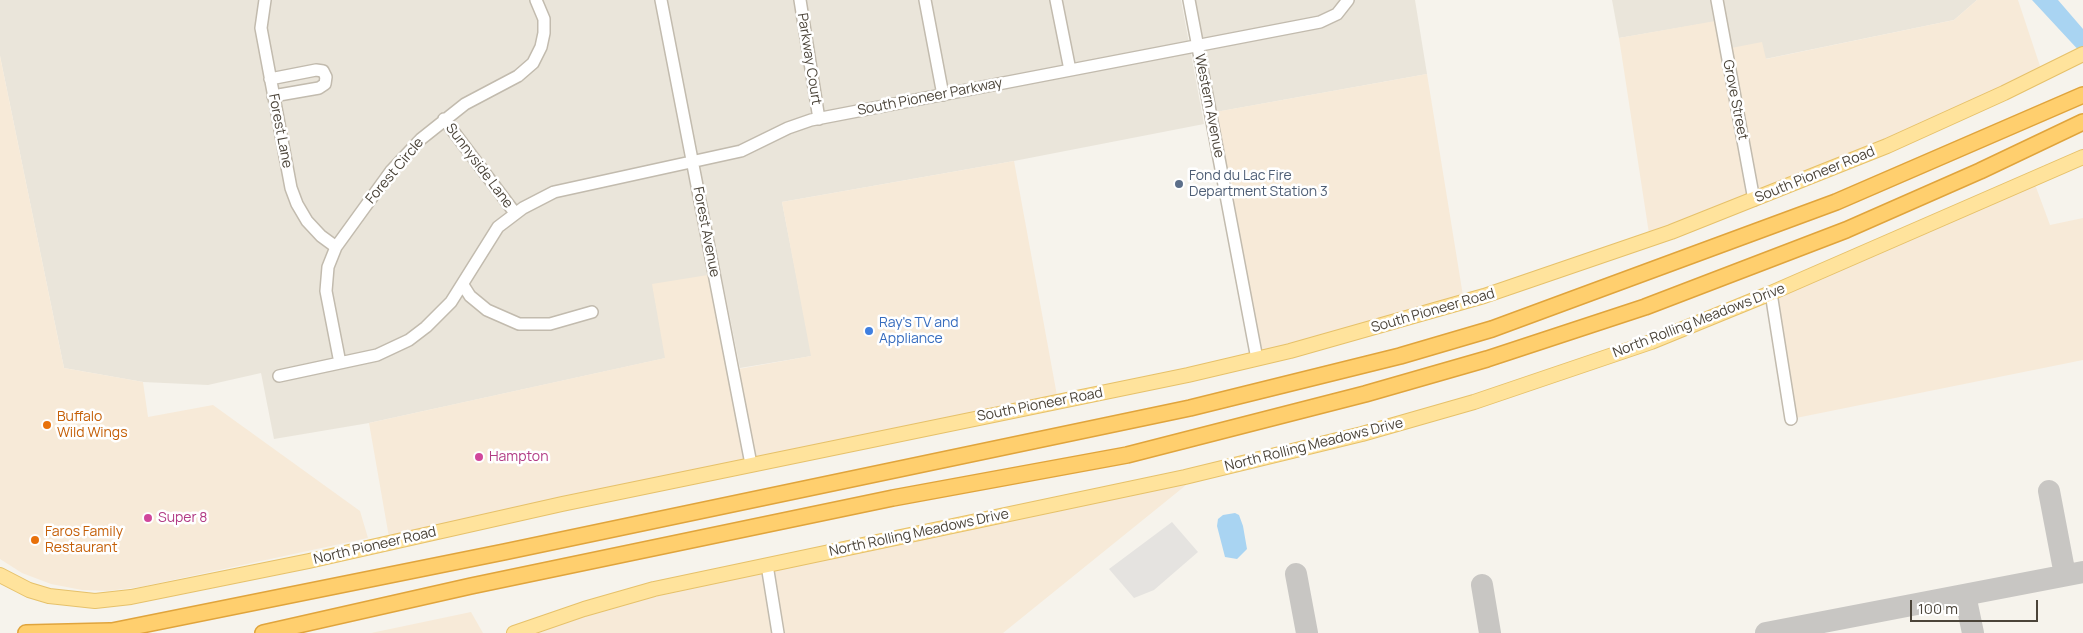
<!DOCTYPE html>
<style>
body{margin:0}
#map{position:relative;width:2083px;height:633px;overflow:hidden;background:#f6f3ec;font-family:Manrope,sans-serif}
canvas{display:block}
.scale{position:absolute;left:1910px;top:600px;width:128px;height:22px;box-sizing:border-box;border:2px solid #4b4439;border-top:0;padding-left:6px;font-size:15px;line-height:18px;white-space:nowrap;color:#4b4439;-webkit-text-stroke:4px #fff;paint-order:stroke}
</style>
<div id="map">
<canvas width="2083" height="633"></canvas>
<div class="scale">100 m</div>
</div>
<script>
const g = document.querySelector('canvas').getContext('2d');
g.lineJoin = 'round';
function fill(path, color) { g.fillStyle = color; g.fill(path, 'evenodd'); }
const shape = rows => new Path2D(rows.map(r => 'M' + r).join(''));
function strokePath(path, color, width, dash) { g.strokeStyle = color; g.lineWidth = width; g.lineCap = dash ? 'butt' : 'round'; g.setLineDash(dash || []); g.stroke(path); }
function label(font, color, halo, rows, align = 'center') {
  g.font = font + ' Manrope,sans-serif'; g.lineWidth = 5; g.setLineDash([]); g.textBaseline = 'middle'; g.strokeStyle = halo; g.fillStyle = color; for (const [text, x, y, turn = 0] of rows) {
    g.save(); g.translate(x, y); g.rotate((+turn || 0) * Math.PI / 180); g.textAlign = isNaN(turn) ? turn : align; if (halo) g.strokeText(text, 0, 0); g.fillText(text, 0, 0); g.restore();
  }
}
fill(shape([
 [0,0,1181,0,1204,124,1014,161,782,202,812,356,740,368,721,273,653,287,666,358,369,423,274,439,261,373,208,385,143,382,64,368,0,56],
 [1195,0,1415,0,1427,74,1216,112],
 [1612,0,1977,0,1954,20,1765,59,1718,51,1713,22,1619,38]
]), '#eae5da');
fill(shape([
 [1977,0,2018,0,2043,75,1650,240,1619,38,1721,20,1726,49,1762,42,1766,59,1954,20],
 [0,56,64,368,143,382,148,417,213,405,360,511,368,538,140,587,107,591,82,590,51,584,22,573,0,559],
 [1427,74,1464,302,1257,359,1210,113],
 [1014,161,1058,401,390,543,369,423,665,358,652,284,714,274,733,370,811,356,782,202],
 [2033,179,2050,225,2083,218,2083,360,1791,419,1771,293],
 [1201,473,1003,633,514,633,584,609],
 [471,612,483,633,371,633]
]), '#f7ead8');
fill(shape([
 [1172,522,1198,552,1154,590,1134,598,1109,569]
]), '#e5e3e0');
fill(shape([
 [2032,0,2058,0,2083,29,2083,55],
 [1235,513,1239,515,1243,526,1247,549,1237,559,1225,557,1217,526,1218,519,1223,515]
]), '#a9d4f2');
strokePath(shape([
 [2049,491,2065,575],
 [1296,574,1307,633],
 [1482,585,1490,633],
 [1965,595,1973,633],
 [1766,633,2083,572]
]), '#c8c6c3', 22);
const minor = shape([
 [265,0,261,28,291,188,297,204,307,221,321,236,336,247],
 [661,0,751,464],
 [800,0,819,119],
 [925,0,943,95],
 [1056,0,1070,70],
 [1189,0,1257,359],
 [1717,0,1754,200],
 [270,79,316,70,323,71,326,77,325,84,319,88,273,96],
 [444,119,515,213],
 [463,285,470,296,487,310,519,324,550,324,592,312],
 [1771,293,1791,419],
 [340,363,326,291,328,267,336,247,391,171,421,139,465,104,518,76,533,63,541,47,544,33,544,19,536,0],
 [279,376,377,355,409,340,426,327,451,302,498,227,523,208,554,192,741,151,788,128,811,120,1320,22,1337,14,1348,0],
 [767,565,778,633]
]);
const major = shape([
 [0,575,29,590,49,596,95,601,131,597,309,561,562,504,1188,375,1290,351,1484,296,1671,232,1887,146,2004,93,2083,54],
 [514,633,584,609,654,589,1185,477,1362,434,1474,402,1651,342,1771,293,2083,157]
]);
const highway = shape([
 [26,633,110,631],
 [102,633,504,552,1190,408,1400,356,1492,329,1836,202,2083,95],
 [263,633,471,586,893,498,1127,455,1365,394,1487,359,1645,307,1846,230,1980,171,2083,122]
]);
strokePath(minor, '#c2bbae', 14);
strokePath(major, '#e6c16a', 16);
strokePath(highway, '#e0a43c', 18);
strokePath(minor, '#fff', 11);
strokePath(major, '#ffe39c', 14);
strokePath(highway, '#ffcf6e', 15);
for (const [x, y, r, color] of [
 [1179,184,5,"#5c6f8a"],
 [869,331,5,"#3f7fe0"],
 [47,425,5,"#e8710a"],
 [479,457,5,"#d1479c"],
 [148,518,5,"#d1479c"],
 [35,540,5,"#e8710a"]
]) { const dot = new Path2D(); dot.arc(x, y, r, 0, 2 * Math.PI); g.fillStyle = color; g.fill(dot); strokePath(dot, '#fff', 2); }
label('14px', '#4b4439', '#fff', [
 ["Parkway Court",809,59,81],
 ["South Pioneer Parkway",930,97,-11],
 ["Grove Street",1735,100,79],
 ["Western Avenue",1209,106,79],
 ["Forest Lane",280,131,79],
 ["Sunnyside Lane",479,166,53],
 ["Forest Circle",395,171,-50],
 ["South Pioneer Road",1815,175,-22],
 ["Forest Avenue",706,232,79],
 ["South Pioneer Road",1433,311,-16],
 ["North Rolling Meadows Drive",1699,321,-21],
 ["South Pioneer Road",1040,405,-11],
 ["North Rolling Meadows Drive",1314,445,-14],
 ["North Rolling Meadows Drive",919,533,-12],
 ["North Pioneer Road",375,546,-13]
]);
label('14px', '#4e5e75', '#fff', [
 ["Fond du Lac Fire",1189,176],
 ["Department Station 3",1189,192]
], 'left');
label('14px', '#366cbe', '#fff', [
 ["Ray's TV and",879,323],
 ["Appliance",879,339]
], 'left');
label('14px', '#c56008', '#fff', [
 ["Buffalo",57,417],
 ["Wild Wings",57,433],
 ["Faros Family",45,532],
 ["Restaurant",45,548]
], 'left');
label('14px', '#b23c85', '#fff', [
 ["Hampton",489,457],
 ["Super 8",158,518]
], 'left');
</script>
